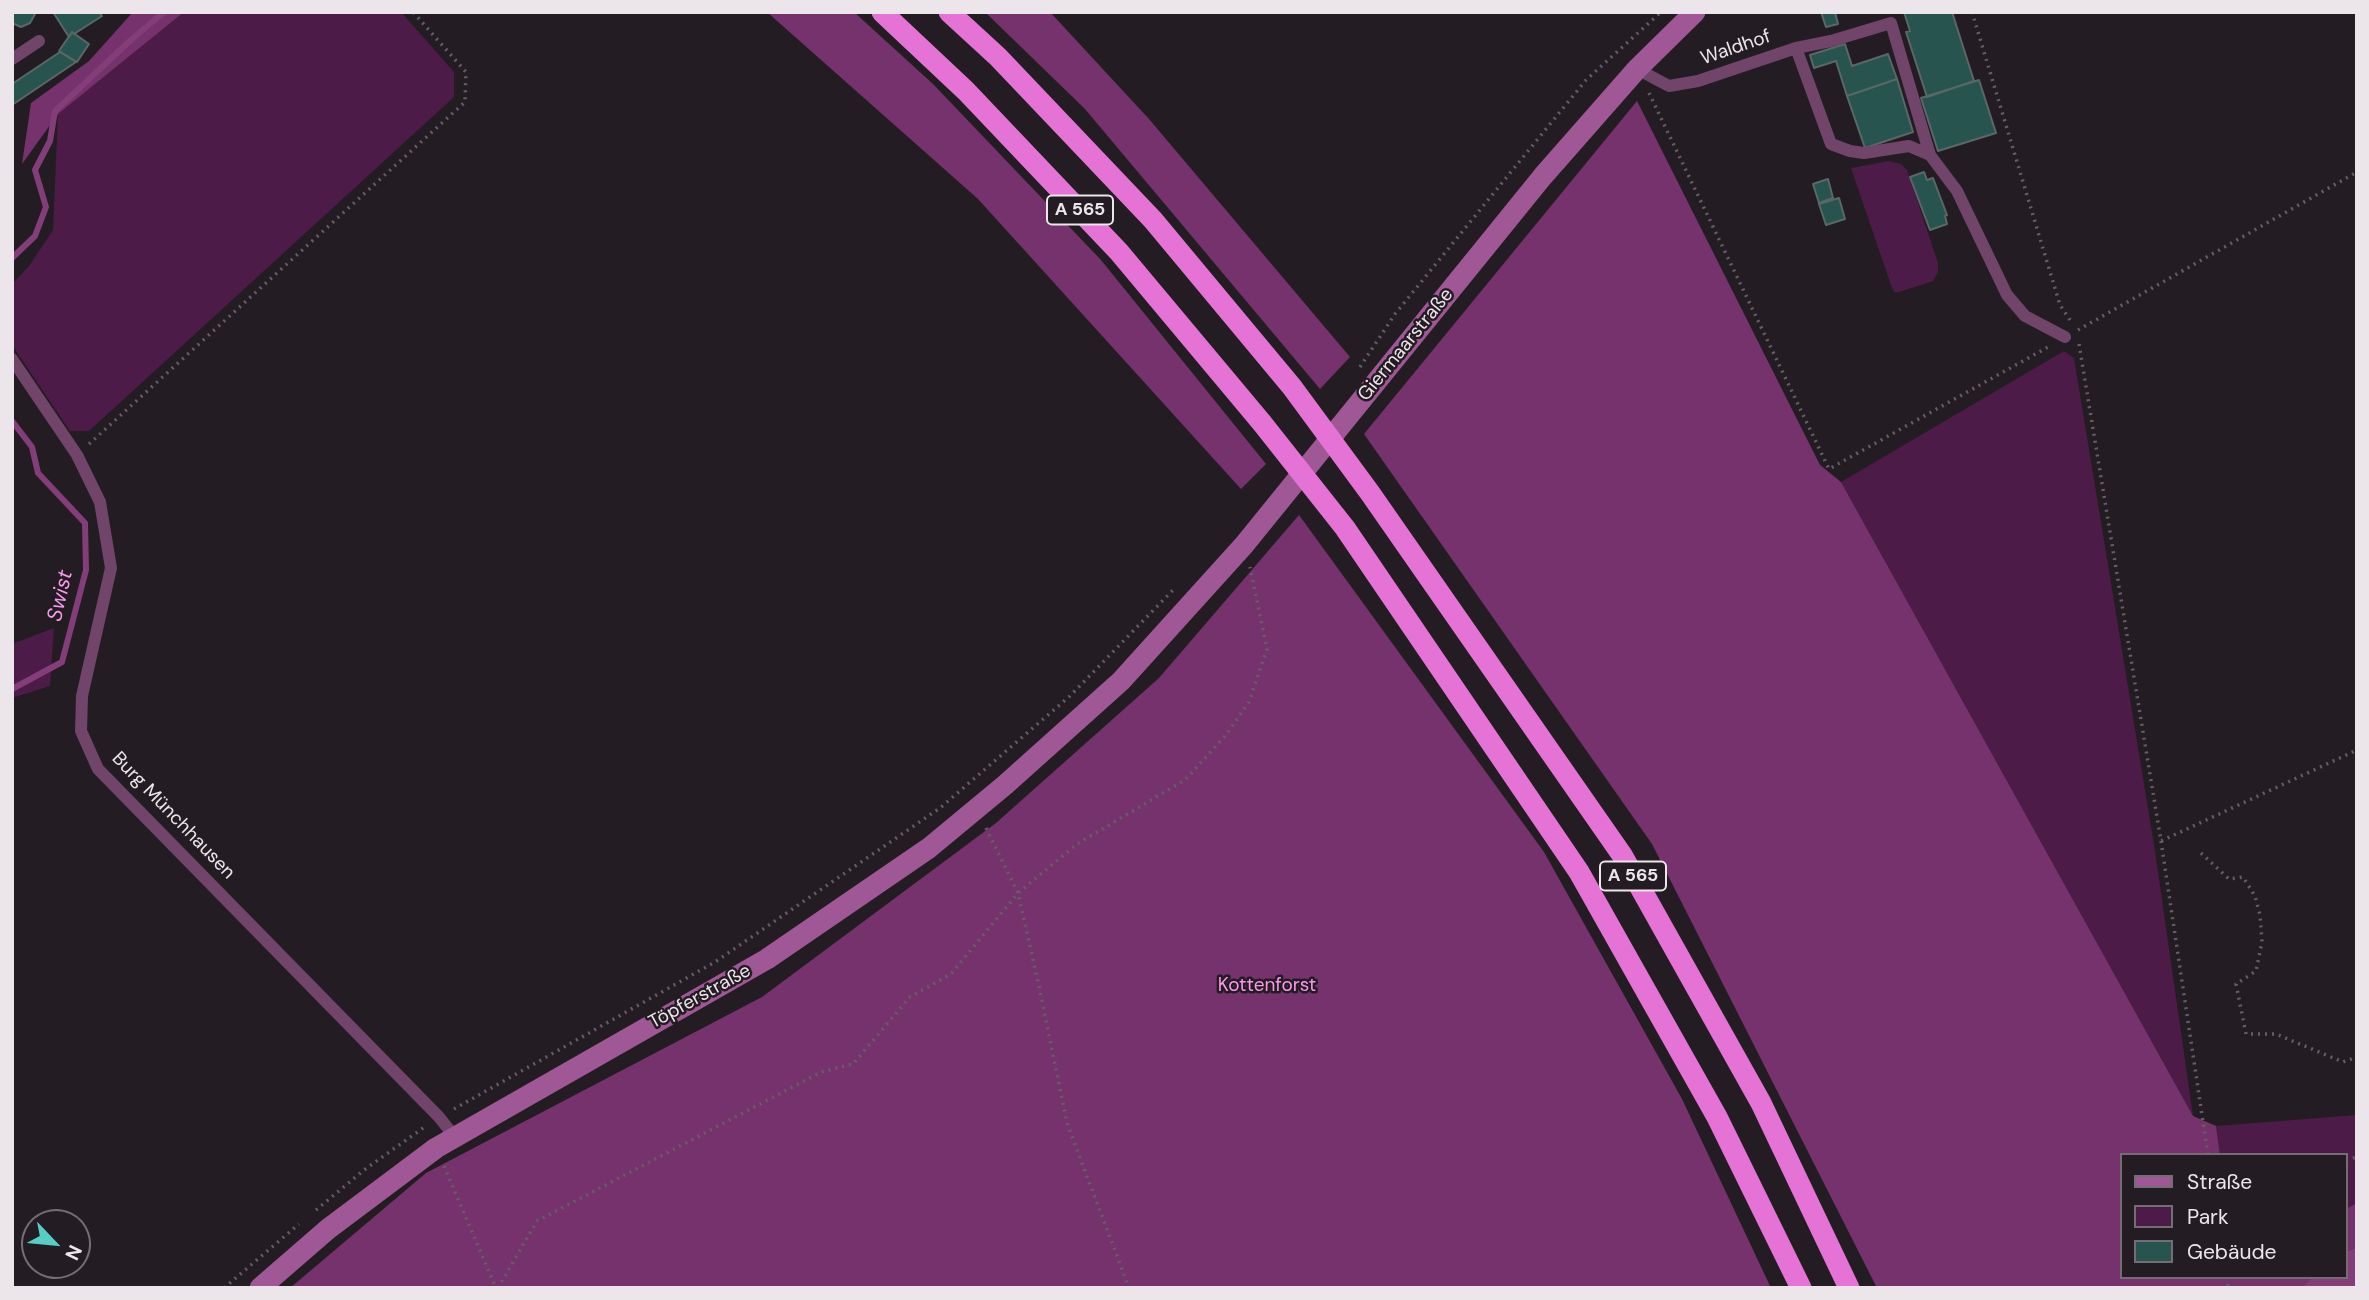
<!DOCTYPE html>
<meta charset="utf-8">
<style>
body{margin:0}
#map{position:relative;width:2369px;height:1300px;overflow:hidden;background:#241c23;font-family:"DM Sans",sans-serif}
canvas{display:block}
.frame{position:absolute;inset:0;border:14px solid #ece6eb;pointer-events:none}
.legend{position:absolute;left:2120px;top:1153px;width:228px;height:126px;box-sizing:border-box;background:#241c23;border:2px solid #746d73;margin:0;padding:9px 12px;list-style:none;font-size:21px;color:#ece6eb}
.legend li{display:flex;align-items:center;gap:14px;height:35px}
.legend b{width:35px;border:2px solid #746d73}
.north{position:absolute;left:21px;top:1209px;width:70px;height:70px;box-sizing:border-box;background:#241c23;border:2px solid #746d73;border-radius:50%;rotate:116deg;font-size:19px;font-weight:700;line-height:28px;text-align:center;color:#ece6eb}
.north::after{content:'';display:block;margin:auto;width:24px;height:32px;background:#56cec4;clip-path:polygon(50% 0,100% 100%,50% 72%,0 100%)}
</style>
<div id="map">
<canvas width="2369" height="1300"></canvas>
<div class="frame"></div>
<ul class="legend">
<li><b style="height:9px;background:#9f5895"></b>Straße</li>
<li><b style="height:19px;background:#4d1b47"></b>Park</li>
<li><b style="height:19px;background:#285450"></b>Gebäude</li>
</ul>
<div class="north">N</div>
</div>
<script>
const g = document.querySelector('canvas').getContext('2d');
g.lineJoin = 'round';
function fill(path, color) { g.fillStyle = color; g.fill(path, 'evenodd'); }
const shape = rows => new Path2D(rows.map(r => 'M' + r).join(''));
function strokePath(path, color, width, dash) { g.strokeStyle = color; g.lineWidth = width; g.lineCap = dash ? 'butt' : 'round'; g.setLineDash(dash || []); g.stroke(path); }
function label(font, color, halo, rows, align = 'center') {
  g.font = font + ' "DM Sans",sans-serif'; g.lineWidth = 5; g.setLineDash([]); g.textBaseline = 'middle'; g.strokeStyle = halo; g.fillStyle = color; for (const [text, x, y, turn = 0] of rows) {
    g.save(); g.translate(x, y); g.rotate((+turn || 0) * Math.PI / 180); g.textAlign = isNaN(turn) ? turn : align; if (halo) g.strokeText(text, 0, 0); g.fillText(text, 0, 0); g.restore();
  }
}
fill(shape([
 [184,12,401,12,454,72,454,97,89,431,70,431,12,345,12,284,29,266,53,230,58,114],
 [1889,161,1901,164,1907,170,1938,263,1938,272,1933,281,1899,292,1894,292,1891,285,1851,168],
 [2064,351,2074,358,2155,851,2193,1116,1841,482],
 [54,628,50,686,12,698,12,644],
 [2357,1115,2357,1288,2235,1288,2234,1277,2346,1277,2346,1155,2220,1155,2216,1126]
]), '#4d1b47');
fill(shape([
 [133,12,184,12,58,114,22,164,31,103,89,61],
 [767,12,854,12,933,84,1101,260,1266,464,1241,489,978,199],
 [985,12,1050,12,1149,119,1350,357,1320,389,1085,109],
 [1637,101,1820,465,1841,482,2193,1116,2216,1126,2220,1155,2122,1155,2122,1277,2313,1277,2301,1288,1877,1288,1652,844,1364,434],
 [1299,515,1544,852,1682,1099,1771,1288,290,1288,426,1173,762,997,996,823,1159,678],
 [2357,1203,2357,1247,2346,1252,2346,1209]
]), '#76326d');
fill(shape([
 [2357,1247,2357,1288,2301,1288,2313,1277,2346,1277,2346,1252]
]), '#833e7a');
strokePath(shape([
 [12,258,35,236,46,207,35,170,50,141,55,111,132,39,164,12],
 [12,421,32,447,38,473,85,523,86,570,62,662,12,689]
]), '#833e7a', 6);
const building = shape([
 [12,12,34,12,35,14,30,23,21,27,12,23,12,12],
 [53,12,99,12,102,16,74,34,72,32,69,37,53,12],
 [1821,12,1835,12,1838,24,1826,27,1821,12],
 [1904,12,1952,12,1974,81,1927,97,1906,32,1910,31,1904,12],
 [72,32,89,44,77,62,59,51,72,32],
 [1845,44,1852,66,1888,54,1897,79,1847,96,1836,61,1814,68,1810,55,1845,44],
 [60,52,76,62,12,105,12,84,60,52],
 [1897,79,1913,132,1865,148,1847,96,1897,79],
 [1979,80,1996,133,1938,151,1921,98,1979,80],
 [1924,172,1927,180,1933,178,1947,215,1945,216,1947,224,1930,230,1910,177,1924,172],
 [1828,179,1833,198,1819,203,1813,184,1828,179],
 [1839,198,1845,219,1826,225,1819,204,1839,198]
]);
fill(building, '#285450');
strokePath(building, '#596866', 2);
strokePath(shape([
 [1972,12,2060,305,2070,320],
 [1649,93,1829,469,2048,347],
 [2078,330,2357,172],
 [2079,344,2161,841,2357,750],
 [1360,367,1395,314,1586,80,1661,12],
 [89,444,465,102,466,72,413,12],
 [986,828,1018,893,1039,986,1067,1123,1129,1288],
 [2161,841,2208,1155],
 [2201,853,2229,879,2243,877,2255,896,2260,915,2262,942,2256,971,2236,984,2246,1034,2276,1034,2343,1062,2357,1057],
 [454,1109,715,962,940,808,1070,696,1173,590],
 [2346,1160,2357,1157],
 [444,1166,496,1288],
 [316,1210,364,1170,426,1126],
 [2227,1277,2228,1288],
 [224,1288,299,1224],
 [498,1288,537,1221,821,1072,853,1064,910,997,951,974,1018,893,1077,844,1185,780,1226,735,1249,702,1267,649,1250,567]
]), '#665e65', 3.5, [2, 5]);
strokePath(shape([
 [1796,48,1831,144,1850,151,1864,153,1909,146,1930,155,1957,191,2007,295,2025,316,2065,337],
 [12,59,39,41],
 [1637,69,1669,86,1698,81,1796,48,1831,41,1891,23,1930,155],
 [12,359,77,455,100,502,111,568,82,696,81,731,98,769,439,1117,454,1136]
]), '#71446a', 12);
strokePath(shape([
 [260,1288,328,1229,436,1148,767,959,929,848,1005,785,1121,681,1244,545,1543,176,1637,69,1695,12]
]), '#9f5895', 21);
strokePath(shape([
 [882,12,966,91,1119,252,1262,423,1345,528,1579,872,1717,1117,1801,1288],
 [949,12,998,57,1153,220,1292,387,1370,493,1622,855,1761,1103,1849,1288]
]), '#e473d5', 21);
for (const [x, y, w] of [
 [1080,210,66],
 [1633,876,66]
]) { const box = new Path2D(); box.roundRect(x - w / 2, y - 14.5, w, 29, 5); g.fillStyle = '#241c23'; g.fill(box); strokePath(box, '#ece6eb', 2); }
label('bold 18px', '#ece6eb', null, [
 ["A 565",1080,210],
 ["A 565",1633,876]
]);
label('19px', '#ece6eb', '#241c23', [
 ["Waldhof",1736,48,-19],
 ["Giermaarstraße",1406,345,-51],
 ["Burg Münchhausen",173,816,46],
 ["Töpferstraße",700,997,-29]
]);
label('19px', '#f898ea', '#241c23', [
 ["Kottenforst",1267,986]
]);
label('italic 21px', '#f999eb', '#241c23', [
 ["Swist",61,596,-77]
]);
</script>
